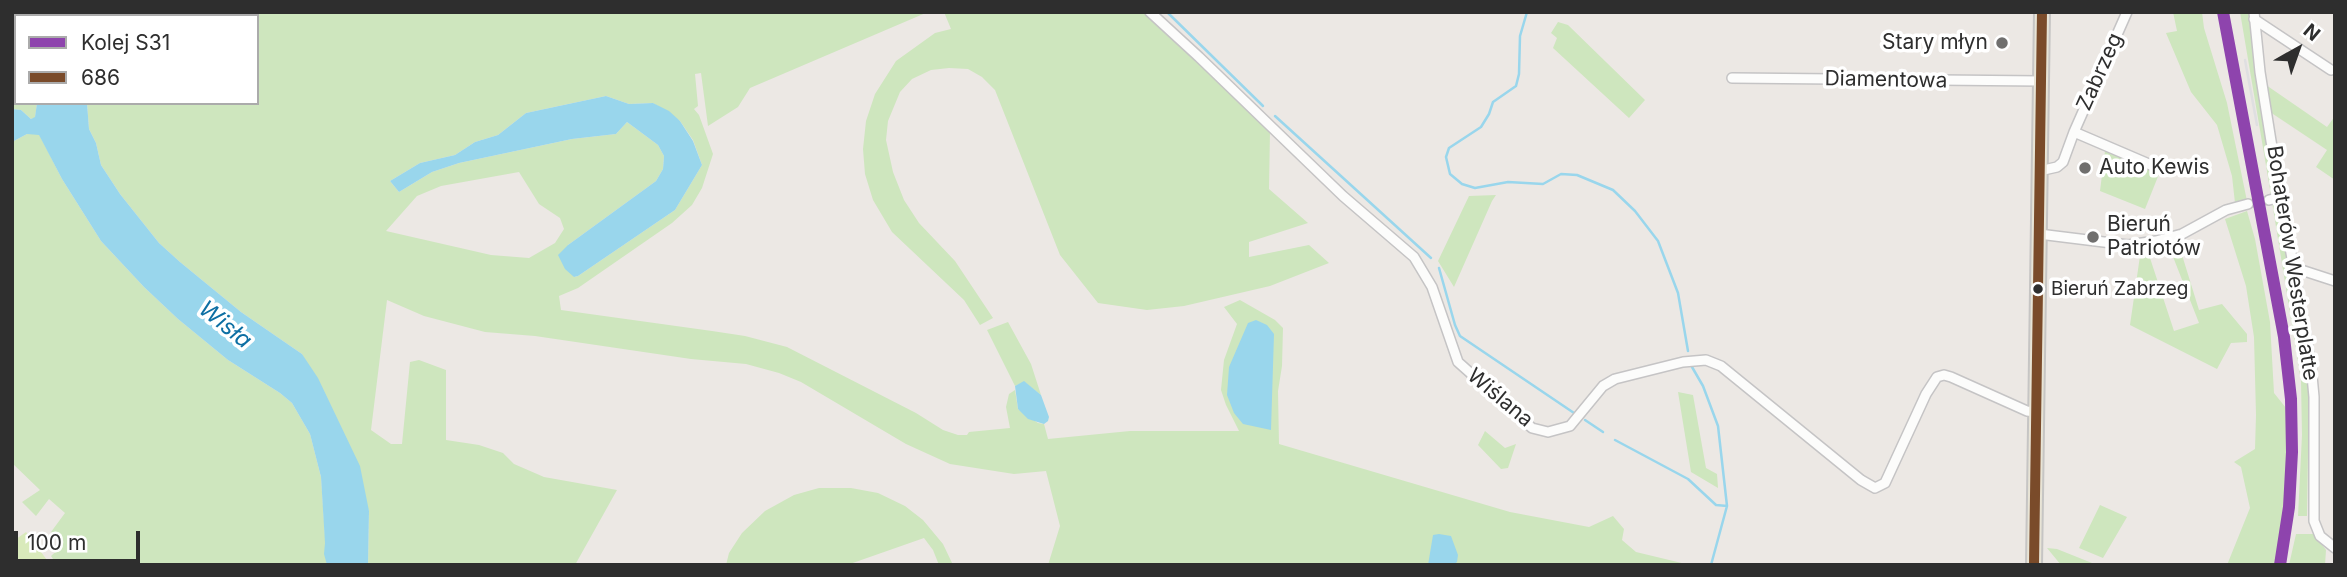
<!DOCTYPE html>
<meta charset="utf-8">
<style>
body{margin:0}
#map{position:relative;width:2347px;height:577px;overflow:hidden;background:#ece8e4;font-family:Inter,sans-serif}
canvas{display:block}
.frame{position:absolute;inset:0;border:14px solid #2e2e2e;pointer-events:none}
.legend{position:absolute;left:14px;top:14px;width:245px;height:91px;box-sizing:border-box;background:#fff;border:2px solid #ababab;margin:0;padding:9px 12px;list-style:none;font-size:21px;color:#2e2e2e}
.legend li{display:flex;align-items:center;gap:14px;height:35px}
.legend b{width:35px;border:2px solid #ababab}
.north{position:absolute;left:2263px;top:14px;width:70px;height:70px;-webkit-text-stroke:5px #fff;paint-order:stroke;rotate:40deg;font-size:19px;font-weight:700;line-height:28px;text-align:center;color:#2e2e2e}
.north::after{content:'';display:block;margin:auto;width:24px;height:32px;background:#2e2e2e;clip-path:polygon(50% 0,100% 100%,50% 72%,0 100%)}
.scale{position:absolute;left:14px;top:531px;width:126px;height:32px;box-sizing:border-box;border:4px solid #2e2e2e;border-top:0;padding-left:9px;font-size:21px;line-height:24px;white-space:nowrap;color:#2e2e2e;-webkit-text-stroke:5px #fff;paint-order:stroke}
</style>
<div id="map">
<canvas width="2347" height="577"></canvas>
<div class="frame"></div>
<ul class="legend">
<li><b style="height:9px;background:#8e44ad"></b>Kolej S31</li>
<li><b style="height:9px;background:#7a4b2a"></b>686</li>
</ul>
<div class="north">N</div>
<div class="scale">100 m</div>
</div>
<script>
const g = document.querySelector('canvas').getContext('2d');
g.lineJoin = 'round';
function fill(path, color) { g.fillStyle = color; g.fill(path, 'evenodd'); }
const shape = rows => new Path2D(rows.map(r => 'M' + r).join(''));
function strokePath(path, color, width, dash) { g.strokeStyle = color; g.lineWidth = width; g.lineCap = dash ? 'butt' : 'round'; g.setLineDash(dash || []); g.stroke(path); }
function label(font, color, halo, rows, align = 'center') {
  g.font = font + ' Inter,sans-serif'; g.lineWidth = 7; g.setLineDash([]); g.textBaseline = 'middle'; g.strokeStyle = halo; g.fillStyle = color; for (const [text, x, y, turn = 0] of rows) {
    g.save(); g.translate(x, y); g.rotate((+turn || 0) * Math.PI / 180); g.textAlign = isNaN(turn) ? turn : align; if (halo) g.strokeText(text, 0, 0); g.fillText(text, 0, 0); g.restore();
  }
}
fill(shape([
 [80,12,928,12,750,88,738,107,708,126,701,73,695,74,698,106,694,109,699,115,713,154,702,188,692,205,672,223,578,288,559,296,561,310,712,331,745,336,787,347,916,413,943,430,958,435,967,435,969,432,1010,428,1006,407,1009,394,1015,390,1018,409,1038,423,1044,424,1048,439,1130,431,1239,431,1226,405,1221,390,1224,360,1237,324,1224,307,1240,300,1275,320,1283,328,1282,366,1278,391,1279,444,1510,512,1589,527,1613,516,1624,529,1622,540,1636,552,1690,565,1048,565,1060,526,1046,471,1014,474,950,464,906,444,801,382,779,373,746,364,691,359,535,336,485,332,424,316,387,300,371,430,391,444,402,444,410,362,419,360,446,370,446,440,479,445,503,453,514,464,544,477,617,490,575,565,368,565,369,511,302,354,241,312,180,262,159,243,120,194,101,165,96,143,89,129,87,103,257,103,257,16,80,16],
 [606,96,629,104,653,103,680,121,693,140,702,165,675,210,578,276,574,277,568,245,656,181,663,169,664,156,658,145,627,122,616,134,572,139,459,163,432,172,399,192,390,181,420,163,455,155,475,142,498,135,526,113],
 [519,172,539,204,560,218,564,229,555,243,529,258,491,255,386,231,417,196,441,186],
 [944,12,1145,12,1158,24,1156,25,1174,38,1270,131,1269,189,1308,223,1249,242,1249,257,1309,245,1329,263,1270,286,1184,306,1147,310,1098,303,1060,255,995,90,982,77,968,69,949,68,931,70,912,79,900,92,888,121,886,140,893,172,904,200,919,223,955,261,993,318,980,325,964,300,892,232,873,200,865,174,863,149,866,121,875,94,896,61,935,33,951,29],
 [2173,12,2202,12,2204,28,2227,103,2247,201,2235,203,2232,176,2217,125,2191,92,2166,33,2177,31],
 [2240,12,2250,12,2251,32,2276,190,2271,195],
 [1558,22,1568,25,1645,100,1629,118,1553,48,1557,38,1551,33],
 [16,41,16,103,37,103,35,118,31,119,21,110,12,109,12,44],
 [2266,85,2327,127,2335,116,2335,180,2316,167,2327,150,2270,112],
 [27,134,39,134,62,179,101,241,144,287,178,319,228,360,280,393,292,403,310,434,321,477,327,565,57,565,51,556,62,546,51,532,65,513,49,499,36,516,22,502,40,490,12,463,12,142],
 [2105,151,2159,174,2145,209,2100,191],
 [1496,195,1492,201,1454,287,1438,261,1469,196],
 [2272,202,2275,202,2278,208,2309,386,2307,516,2298,516,2302,435,2301,381],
 [2247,211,2255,239,2270,322,2274,393,2286,408,2288,449,2285,507,2276,565,2227,565,2250,508,2241,467,2234,462,2255,449,2256,415,2254,337,2246,286,2225,219],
 [2178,242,2199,310,2222,304,2247,334,2247,342,2231,343,2217,369,2130,325,2141,249,2145,248,2150,258,2174,331,2199,323,2168,244],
 [1008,322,1031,364,1041,395,1024,382,1015,386,987,330],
 [1678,392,1693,395,1706,468,1717,474,1718,488,1691,472],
 [1485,431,1505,448,1516,444,1508,468,1501,469,1478,445],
 [819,488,851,488,878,493,905,506,923,520,943,544,953,565,939,565,933,550,924,538,847,565,726,565,729,553,742,533,765,511,794,495],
 [2100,505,2127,517,2103,558,2079,548],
 [2296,534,2314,534,2326,550,2325,565,2289,565],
 [2047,548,2057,549,2097,565,2061,565]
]), '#cee6be');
fill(shape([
 [26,532,50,564,49,565,12,565,12,542]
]), '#d9eabb');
fill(shape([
 [606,96,629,104,653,103,669,111,680,121,693,141,702,165,675,210,578,276,574,277,565,269,558,255,568,245,656,181,663,169,664,156,658,145,627,122,616,134,572,139,459,163,432,172,399,192,390,181,420,163,455,155,475,142,498,135,526,113],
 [37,103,87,103,89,129,96,143,101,165,120,194,159,243,180,262,241,312,302,354,318,378,360,466,369,511,368,565,327,565,324,554,325,543,321,477,310,434,292,403,280,393,228,360,178,319,144,287,101,241,62,179,39,135,27,134,12,142,12,109,21,110,31,119,35,117],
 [1256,320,1267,325,1274,334,1271,430,1243,424,1234,413,1227,395,1229,367,1248,323],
 [1024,381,1041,395,1049,417,1048,421,1044,424,1028,419,1018,409,1015,386],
 [1439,534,1451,536,1458,555,1457,562,1453,565,1428,565,1433,535]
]), '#99d6ec');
strokePath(shape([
 [1167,12,1263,106],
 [1527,12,1520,36,1519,74,1516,86,1493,102,1489,114,1481,127,1449,148,1446,157,1450,174,1462,184,1475,188,1508,182,1543,184,1561,174,1577,175,1613,190,1635,211,1658,241,1678,293,1688,351],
 [1275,116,1431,258],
 [1439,268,1455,325,1460,336,1574,413],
 [1692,367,1703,386,1718,426,1727,506,1711,565],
 [1585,420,1603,432],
 [1615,440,1688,479,1716,505,1727,506]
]), '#99d6ec', 2.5);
strokePath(shape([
 [2248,204,2269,200]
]), '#c6c3c0', 9, [9, 4.5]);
const street = shape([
 [1150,12,1199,57,1343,196,1414,257,1432,287,1458,362,1532,428,1548,432,1570,426,1603,386,1615,379,1683,362,1706,360,1721,366,1861,480,1875,488,1885,483,1926,394,1937,377,1944,375,1951,377,2027,411,2036,412],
 [2254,12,2260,72,2271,141,2311,365,2314,397,2314,521,2320,536,2335,548],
 [2254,19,2331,70],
 [1732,78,2041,81],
 [2074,132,2158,168],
 [2039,171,2057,167,2063,162,2074,132,2127,12],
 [2269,200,2281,197],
 [2039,234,2128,245,2156,241,2182,234,2226,210,2248,204],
 [2295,268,2335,281]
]);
const primary = shape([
 [2034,565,2042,12]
]);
strokePath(street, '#c5c4c5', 12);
strokePath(primary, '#c6c5c4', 18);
strokePath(street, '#fcfcfb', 9);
strokePath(primary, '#e8e4d6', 14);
strokePath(shape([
 [2245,60,2257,125]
]), '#dfdfe1', 2.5);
strokePath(shape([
 [2034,565,2042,12]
]), '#7a4b2a', 10);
strokePath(shape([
 [2223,12,2284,337,2291,399,2292,452,2289,507,2280,565]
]), '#8e44ad', 12);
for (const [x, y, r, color] of [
 [2002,43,7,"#706f6e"],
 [2085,168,7,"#706f6e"],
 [2093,237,7,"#706f6e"],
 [2038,289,6,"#2e2e2e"]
]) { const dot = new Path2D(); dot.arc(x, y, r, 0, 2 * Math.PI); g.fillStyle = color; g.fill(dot); strokePath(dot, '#fff', 2.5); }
label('19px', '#2e2e2e', '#fff', [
 ["Bieruń Zabrzeg",2051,289]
], 'left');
label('21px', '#2e2e2e', '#fff', [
 ["Stary młyn",1988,43,"right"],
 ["Auto Kewis",2099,168],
 ["Bieruń",2107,225],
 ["Patriotów",2107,249]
], 'left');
label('21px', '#2e2e2e', '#fff', [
 ["Zabrzeg",2100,72,-66],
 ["Diamentowa",1886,80,1],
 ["Bohaterów Westerplatte",2292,263,81],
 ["Wiślana",1500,398,40]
]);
label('italic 23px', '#0d6fa3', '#fff', [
 ["Wisła",225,325,39]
]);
</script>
